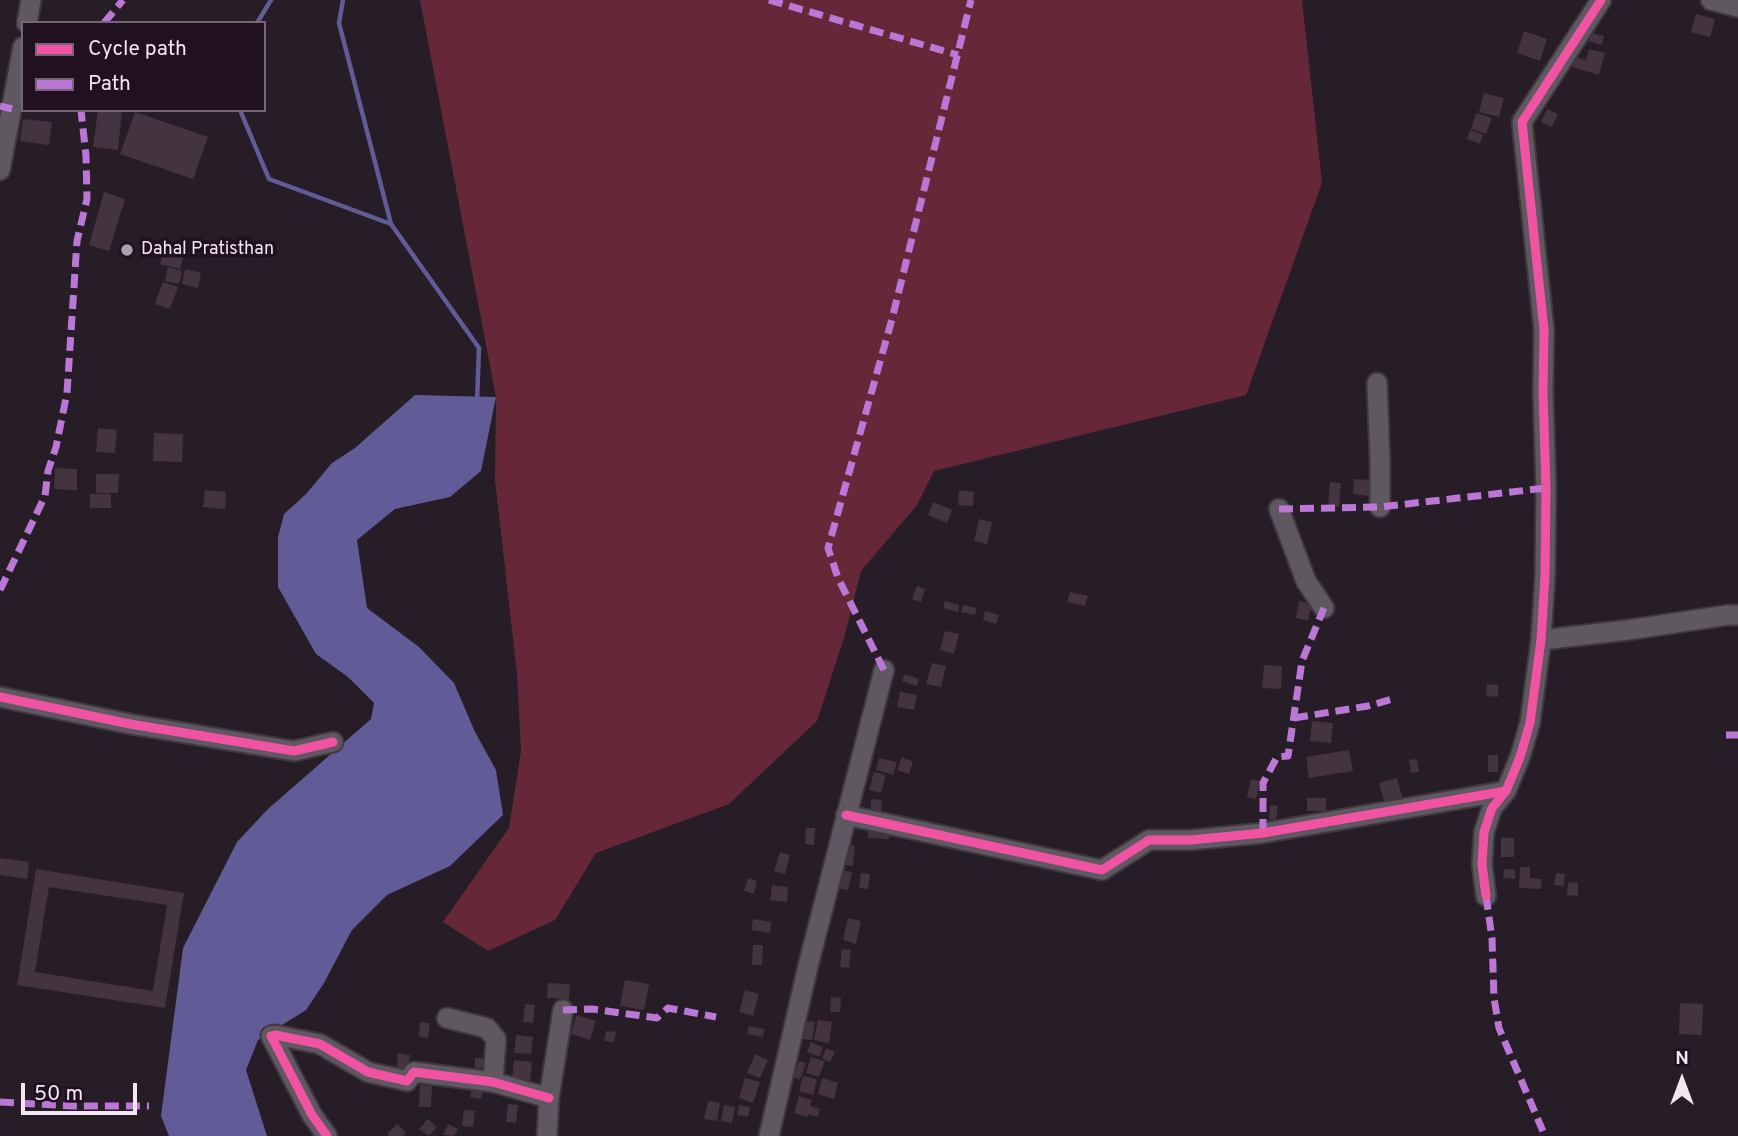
<!DOCTYPE html>
<style>
body{margin:0}
#map{position:relative;width:1738px;height:1136px;overflow:hidden;background:#261d26;font-family:Overpass,sans-serif}
canvas{display:block}
.legend{position:absolute;left:21px;top:21px;width:245px;height:91px;box-sizing:border-box;background:#201020;border:2px solid #746674;margin:0;padding:9px 12px;list-style:none;font-size:21px;color:#f3e6f2}
.legend li{display:flex;align-items:center;gap:14px;height:35px}
.legend b{width:35px;border:2px solid #746674}
.north{position:absolute;left:1647px;top:1045px;width:70px;height:70px;-webkit-text-stroke:5px #201020;paint-order:stroke;rotate:0deg;font-size:19px;font-weight:700;line-height:28px;text-align:center;color:#f3e6f2}
.north::after{content:'';display:block;margin:auto;width:24px;height:32px;background:#f3e6f2;clip-path:polygon(50% 0,100% 100%,50% 72%,0 100%)}
.scale{position:absolute;left:21px;top:1083px;width:116px;height:32px;box-sizing:border-box;border:4px solid #f3e6f2;border-top:0;padding-left:9px;font-size:21px;line-height:24px;white-space:nowrap;color:#f3e6f2;-webkit-text-stroke:5px #201020;paint-order:stroke}
</style>
<div id="map">
<canvas width="1738" height="1136"></canvas>
<ul class="legend">
<li><b style="height:9px;background:#f153a3"></b>Cycle path</li>
<li><b style="height:9px;background:#ba77d6"></b>Path</li>
</ul>
<div class="north">N</div>
<div class="scale">50 m</div>
</div>
<script>
const g = document.querySelector('canvas').getContext('2d');
g.lineJoin = 'round';
function fill(path, color) { g.fillStyle = color; g.fill(path, 'evenodd'); }
const shape = rows => new Path2D(rows.map(r => 'M' + r).join(''));
function strokePath(path, color, width, dash) { g.strokeStyle = color; g.lineWidth = width; g.lineCap = dash ? 'butt' : 'round'; g.setLineDash(dash || []); g.stroke(path); }
function label(font, color, halo, rows, align = 'center') {
  g.font = font + ' Overpass,sans-serif'; g.lineWidth = 7; g.setLineDash([]); g.textBaseline = 'middle'; g.strokeStyle = halo; g.fillStyle = color; for (const [text, x, y, turn = 0] of rows) {
    g.save(); g.translate(x, y); g.rotate((+turn || 0) * Math.PI / 180); g.textAlign = isNaN(turn) ? turn : align; if (halo) g.strokeText(text, 0, 0); g.fillText(text, 0, 0); g.restore();
  }
}
fill(shape([
 [420,0,1302,0,1322,183,1246,395,934,471,917,505,861,571,845,635,817,721,729,804,596,853,555,920,488,951,443,922,509,828,521,751,517,674,495,480,496,397]
]), '#662838');
fill(shape([
 [415,395,496,397,481,471,450,497,395,509,357,540,367,608,419,647,454,683,475,732,496,770,503,815,450,866,387,895,352,930,324,983,306,1010,258,1040,246,1070,267,1136,169,1136,161,1116,183,948,237,842,268,809,371,719,374,703,348,677,316,654,278,587,278,537,284,514,306,494,332,463,355,448]
]), '#615b97');
strokePath(shape([
 [343,0,339,23,391,224,479,348,477,402],
 [257,23,271,0],
 [240,110,269,179,391,224]
]), '#615b97', 4.5);
fill(shape([
 [1696,14,1715,19,1710,37,1691,32],
 [1524,31,1547,39,1540,61,1517,53],
 [1591,33,1604,36,1602,45,1589,41],
 [1589,49,1605,53,1599,75,1572,67,1575,57,1586,60],
 [1484,93,1504,98,1499,117,1479,112],
 [1547,109,1558,114,1552,127,1541,122],
 [98,110,122,110,118,150,93,147],
 [135,112,208,137,193,179,120,154],
 [1476,113,1492,118,1486,134,1471,129],
 [23,119,52,122,49,145,20,141],
 [1470,130,1483,135,1480,144,1467,139],
 [104,192,125,199,109,251,89,245],
 [165,244,185,249,180,269,160,264],
 [168,267,182,271,179,284,165,281],
 [185,269,201,273,198,288,182,284],
 [163,282,178,287,170,309,155,304],
 [98,428,117,430,115,453,96,452],
 [154,433,183,434,182,462,153,461],
 [55,468,77,469,77,490,54,489],
 [96,474,119,474,118,493,96,493],
 [1354,479,1371,480,1369,496,1353,494],
 [1330,482,1341,483,1339,507,1328,506],
 [205,490,226,492,225,509,203,507],
 [959,490,974,492,973,506,958,505],
 [90,494,111,494,111,508,90,508],
 [933,502,952,510,947,523,928,515],
 [979,519,992,522,987,544,974,541],
 [917,586,925,589,921,602,912,599],
 [1070,592,1088,596,1085,606,1067,602],
 [945,601,959,605,958,612,943,608],
 [1299,601,1312,604,1308,621,1296,618],
 [963,605,977,608,975,615,961,612],
 [985,611,999,615,996,624,983,620],
 [945,631,959,634,954,654,940,650],
 [932,663,946,666,941,687,926,684],
 [1264,665,1282,666,1281,689,1262,688],
 [905,674,919,679,917,686,902,681],
 [1487,684,1498,685,1498,697,1486,696],
 [900,692,917,695,914,710,897,707],
 [1312,721,1333,723,1331,743,1310,741],
 [1349,750,1353,771,1309,778,1306,757],
 [1488,755,1498,755,1498,772,1488,772],
 [902,757,913,762,909,774,897,770],
 [879,758,897,762,893,775,876,770],
 [1417,759,1419,772,1411,773,1409,760],
 [874,772,886,775,881,793,869,790],
 [1397,778,1403,799,1385,804,1379,783],
 [1251,779,1260,781,1256,799,1247,797],
 [1307,798,1326,798,1326,811,1307,811],
 [871,799,882,800,881,814,871,813],
 [1270,805,1278,806,1276,820,1269,819],
 [806,828,815,828,814,845,805,844],
 [868,831,890,831,889,839,868,838],
 [1501,838,1514,838,1514,857,1501,857],
 [844,844,855,846,853,866,841,864],
 [780,852,790,855,785,874,774,871],
 [0,858,29,862,27,879,0,875],
 [1520,867,1530,867,1530,878,1542,879,1541,889,1519,888],
 [36,869,184,893,165,1008,17,985],
 [49,887,167,905,153,991,35,972],
 [1504,869,1515,870,1515,879,1503,878],
 [841,870,852,872,848,890,837,888],
 [861,873,870,874,868,889,859,888],
 [1556,873,1565,874,1564,886,1554,885],
 [748,878,757,881,754,894,744,891],
 [1568,882,1578,883,1578,896,1567,895],
 [772,885,788,887,787,902,770,900],
 [848,918,861,921,856,944,843,940],
 [753,919,771,922,770,933,751,930],
 [753,945,763,945,762,965,752,965],
 [842,949,851,950,849,968,840,967],
 [625,980,649,984,644,1010,620,1006],
 [548,983,570,984,569,999,547,998],
 [745,990,759,994,753,1016,739,1012],
 [831,997,841,998,840,1012,830,1012],
 [1680,1003,1703,1004,1702,1035,1679,1034],
 [525,1004,535,1005,533,1023,523,1022],
 [576,1015,596,1021,590,1040,571,1034],
 [818,1020,832,1022,829,1043,814,1040],
 [806,1021,815,1022,812,1040,803,1039],
 [420,1022,430,1023,428,1038,419,1037],
 [749,1026,764,1029,763,1037,747,1034],
 [606,1031,616,1032,614,1042,604,1041],
 [516,1035,533,1037,531,1054,514,1053],
 [811,1042,823,1047,820,1057,807,1052],
 [826,1048,835,1052,830,1062,822,1058],
 [398,1053,410,1055,407,1075,396,1073],
 [755,1054,768,1060,760,1078,747,1073],
 [811,1057,825,1061,819,1077,806,1073],
 [475,1058,492,1059,492,1069,475,1068],
 [514,1060,532,1062,530,1083,512,1081],
 [799,1061,806,1063,800,1080,793,1077],
 [803,1076,817,1079,813,1095,799,1091],
 [745,1078,760,1082,753,1103,739,1098],
 [822,1078,838,1083,834,1099,818,1094],
 [473,1083,484,1086,481,1099,470,1097],
 [420,1085,432,1086,431,1107,419,1107],
 [799,1096,812,1100,810,1106,820,1109,818,1117,808,1114,807,1117,794,1113],
 [708,1101,720,1103,717,1121,704,1119],
 [508,1104,518,1105,516,1123,506,1122],
 [724,1105,735,1107,732,1123,721,1121],
 [739,1105,750,1107,748,1117,737,1115],
 [464,1110,475,1111,473,1127,462,1126],
 [428,1119,437,1127,429,1136,419,1129],
 [397,1124,406,1132,403,1136,389,1136,387,1134],
 [448,1124,458,1129,454,1136,443,1135]
]), '#44343f');
const street = shape([
 [1711,0,1738,7],
 [27,23,31,0],
 [0,170,23,47],
 [1377,383,1380,461,1380,507],
 [1279,509,1306,581,1324,608],
 [1541,640,1628,630,1728,615,1738,615],
 [0,697,130,724,294,751,333,742],
 [846,815,1102,870,1149,840,1191,840,1263,833,1506,791],
 [1486,896,1482,864,1484,832,1492,808,1506,791,1520,757,1530,723,1541,640,1545,576,1546,488,1543,393,1544,330,1522,122,1601,0],
 [447,1018,487,1028,496,1039,493,1082],
 [327,1136,312,1115,271,1036,275,1035,320,1044,368,1072,407,1081,414,1072,493,1082,549,1098],
 [547,1136,549,1098,563,1010],
 [769,1136,808,966,884,670]
]);
strokePath(street, '#3f383f', 23);
strokePath(street, '#605860', 19);
strokePath(shape([
 [769,0,958,55],
 [104,23,123,0],
 [0,106,12,109],
 [1279,509,1380,507,1546,488],
 [0,590,45,496,48,471,56,447,67,393,77,241,87,199,86,156,81,110],
 [884,670,838,578,828,548,892,319,971,0],
 [1294,718,1368,706,1396,698],
 [1726,735,1738,735],
 [1263,833,1263,783,1277,757,1288,756,1302,661,1324,608],
 [1486,896,1492,938,1494,998,1499,1028,1545,1136],
 [563,1010,592,1009,657,1018,668,1008,716,1017],
 [0,1102,72,1106,149,1106]
]), '#ba77d6', 7, [14, 7]);
strokePath(shape([
 [0,697,130,724,294,751,333,742],
 [846,815,1102,870,1149,840,1191,840,1263,833,1506,791],
 [1486,896,1482,864,1484,832,1492,808,1506,791,1520,757,1530,723,1541,640,1545,576,1546,488,1543,393,1544,330,1522,122,1601,0],
 [327,1136,312,1115,271,1036,275,1035,320,1044,368,1072,407,1081,414,1072,493,1082,549,1098]
]), '#f153a3', 9);
for (const [x, y, r, color] of [
 [127,250,7,"#aba0ab"]
]) { const dot = new Path2D(); dot.arc(x, y, r, 0, 2 * Math.PI); g.fillStyle = color; g.fill(dot); strokePath(dot, '#201020', 2.5); }
label('18px', '#f3e6f2', '#201020', [
 ["Dahal Pratisthan",141,250]
], 'left');
</script>
